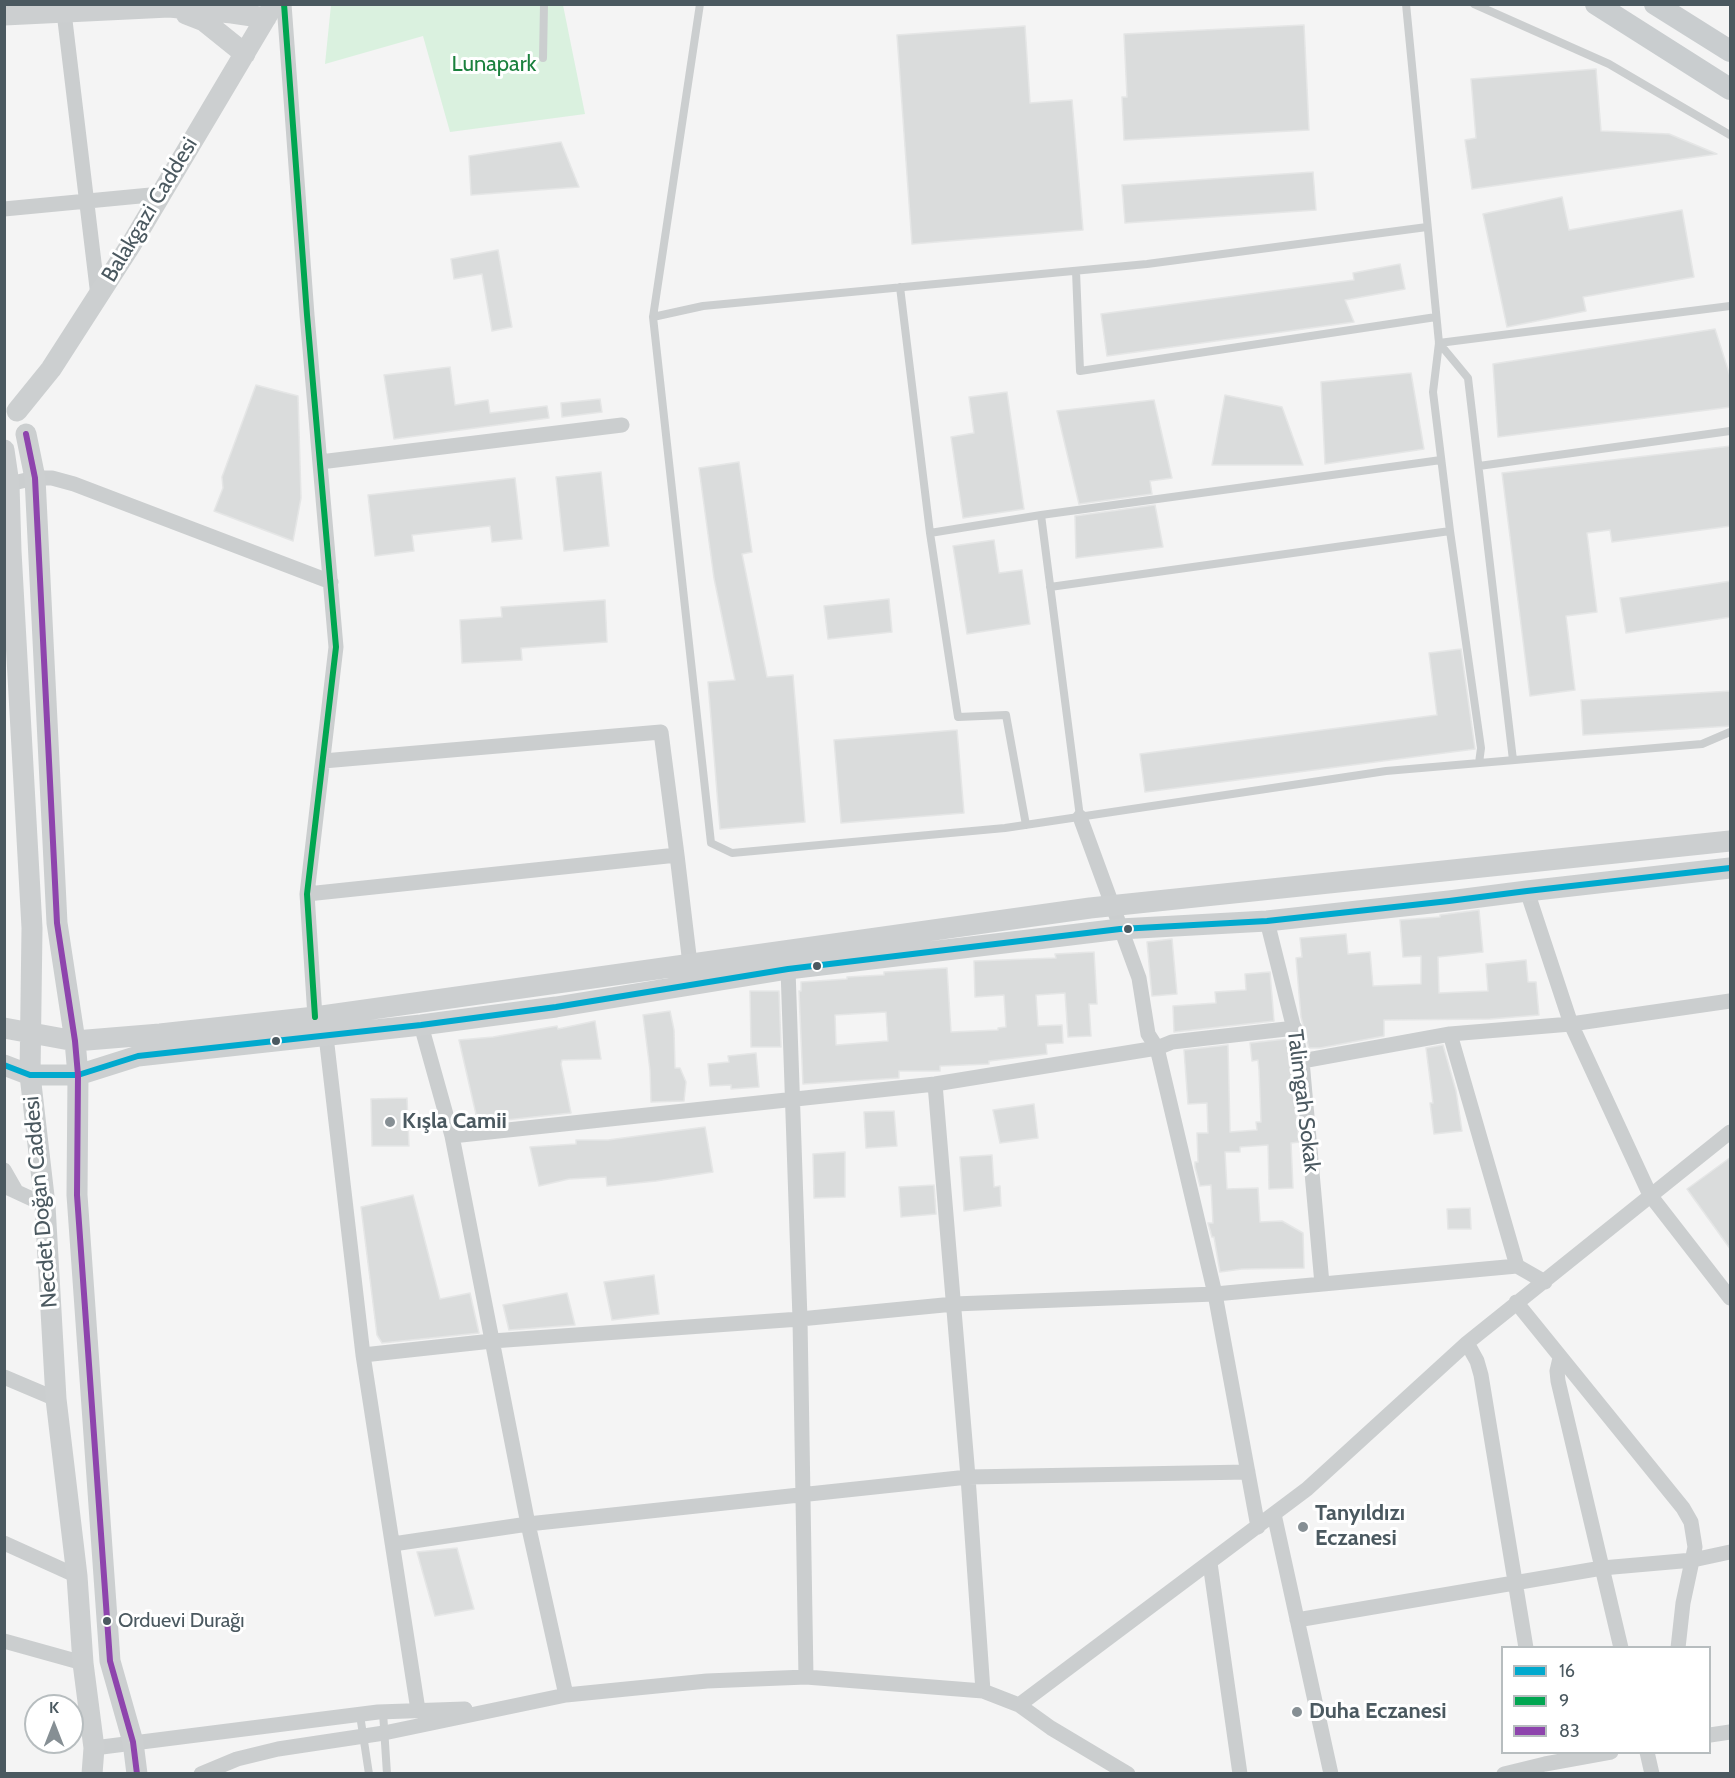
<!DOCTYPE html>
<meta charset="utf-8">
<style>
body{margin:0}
#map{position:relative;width:1735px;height:1778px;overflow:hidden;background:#f4f4f4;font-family:Cabin,sans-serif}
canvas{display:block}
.frame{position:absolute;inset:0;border:6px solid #4b5960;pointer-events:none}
.legend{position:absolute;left:1501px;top:1646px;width:210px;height:108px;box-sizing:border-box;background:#fff;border:2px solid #b7bdbf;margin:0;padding:8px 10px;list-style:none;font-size:18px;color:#4b5960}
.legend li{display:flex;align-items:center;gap:12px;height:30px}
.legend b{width:30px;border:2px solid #b7bdbf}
.north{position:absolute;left:24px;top:1694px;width:60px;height:60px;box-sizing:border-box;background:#fff;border:2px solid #b7bdbf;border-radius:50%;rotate:0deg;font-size:16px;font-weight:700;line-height:24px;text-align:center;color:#4b5960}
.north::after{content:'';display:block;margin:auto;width:21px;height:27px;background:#868f94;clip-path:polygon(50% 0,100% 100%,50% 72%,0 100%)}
</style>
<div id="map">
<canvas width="1735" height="1778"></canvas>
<div class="frame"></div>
<ul class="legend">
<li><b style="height:8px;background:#00a9ce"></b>16</li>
<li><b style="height:8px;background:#00a651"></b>9</li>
<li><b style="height:8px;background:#8e44ad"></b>83</li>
</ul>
<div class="north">K</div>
</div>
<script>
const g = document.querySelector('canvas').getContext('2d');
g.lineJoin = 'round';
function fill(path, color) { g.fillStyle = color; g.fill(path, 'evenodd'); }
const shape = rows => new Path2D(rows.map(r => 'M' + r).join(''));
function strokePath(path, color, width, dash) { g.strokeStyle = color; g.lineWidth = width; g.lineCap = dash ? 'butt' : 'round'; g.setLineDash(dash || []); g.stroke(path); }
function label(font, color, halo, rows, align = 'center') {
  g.font = font + ' Cabin,sans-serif'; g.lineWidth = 6; g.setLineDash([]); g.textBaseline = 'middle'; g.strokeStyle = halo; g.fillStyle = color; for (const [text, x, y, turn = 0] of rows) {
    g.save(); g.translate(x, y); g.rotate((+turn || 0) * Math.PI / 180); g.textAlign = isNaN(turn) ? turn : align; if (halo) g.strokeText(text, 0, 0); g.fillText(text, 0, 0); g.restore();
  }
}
fill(shape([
 [331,5,563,5,585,114,450,132,423,36,325,64]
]), '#daf1df');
const building = shape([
 [1304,25,1309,130,1124,140,1122,97,1127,97,1124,34,1304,25],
 [1025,26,1030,103,1072,100,1083,230,912,244,897,35,1025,26],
 [1596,69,1601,131,1669,134,1717,154,1472,189,1465,140,1476,138,1471,79,1596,69],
 [561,142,579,187,471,195,469,156,561,142],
 [1313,172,1316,210,1125,223,1122,185,1313,172],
 [1562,197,1569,230,1682,210,1694,277,1583,297,1586,311,1507,327,1483,214,1562,197],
 [498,250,512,327,492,331,482,274,454,279,451,259,498,250],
 [1400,264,1405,289,1345,300,1354,322,1107,356,1101,314,1354,280,1353,273,1400,264],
 [1715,329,1731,379,1731,407,1498,437,1493,364,1715,329],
 [450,367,455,405,488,400,490,413,547,406,549,418,394,439,384,375,450,367],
 [1411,373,1424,449,1325,464,1321,382,1411,373],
 [256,385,298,396,301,498,293,541,214,511,223,488,222,477,256,385],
 [1007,392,1024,509,963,518,951,437,974,433,969,397,1007,392],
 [1225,395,1282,407,1303,465,1212,465,1225,395],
 [600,399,602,412,562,417,561,403,600,399],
 [1154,400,1172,478,1150,481,1152,494,1079,504,1057,411,1154,400],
 [1731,446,1731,526,1612,542,1610,530,1587,533,1597,612,1566,616,1575,690,1530,696,1502,473,1731,446],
 [739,462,752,552,742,554,767,677,793,675,805,822,720,829,708,682,735,680,714,578,699,468,739,462],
 [601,472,609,546,564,551,556,477,601,472],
 [515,478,522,539,492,542,490,526,412,535,414,551,375,556,368,495,515,478],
 [1155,505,1163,547,1076,558,1075,516,1155,505],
 [994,540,999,573,1022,570,1030,624,967,634,953,546,994,540],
 [1731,581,1731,617,1626,633,1620,598,1731,581],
 [889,599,892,632,828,639,824,606,889,599],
 [605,600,607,642,521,648,522,660,462,663,460,620,502,617,501,607,605,600],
 [1461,649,1475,749,1145,792,1140,754,1437,715,1429,653,1461,649],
 [1731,691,1731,726,1583,735,1581,700,1731,691],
 [957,730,964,813,841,823,834,740,957,730],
 [1479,910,1483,952,1438,957,1439,993,1488,991,1486,964,1526,960,1528,982,1536,982,1539,1015,1490,1019,1384,1020,1384,1036,1320,1048,1309,1048,1301,1017,1296,958,1302,957,1300,938,1346,934,1348,954,1370,952,1373,986,1421,984,1421,956,1403,957,1400,920,1440,917,1440,915,1479,910],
 [1172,939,1177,994,1152,996,1147,942,1172,939],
 [1094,952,1097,1004,1089,1004,1091,1036,1068,1037,1065,993,1036,995,1038,1026,1062,1025,1063,1043,1046,1044,1047,1054,989,1061,989,1064,940,1066,940,1071,899,1071,899,1078,803,1084,799,991,801,991,801,982,847,979,847,977,884,975,884,972,947,968,951,1032,998,1030,998,1028,1006,1027,1004,995,975,997,974,961,1056,958,1055,954,1094,952],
 [886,1012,888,1041,836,1045,835,1015,886,1012],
 [1270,972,1274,1021,1174,1032,1173,1006,1216,1003,1215,992,1246,990,1245,974,1270,972],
 [750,991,779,991,781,1047,751,1047,750,991],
 [670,1011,674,1030,675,1068,680,1068,686,1082,684,1101,651,1102,650,1070,643,1015,670,1011],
 [595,1021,601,1059,562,1060,561,1064,571,1113,478,1123,459,1040,493,1037,557,1026,558,1029,595,1021],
 [1286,1039,1292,1063,1299,1142,1291,1143,1293,1188,1269,1189,1268,1145,1240,1147,1240,1152,1225,1152,1227,1189,1258,1188,1260,1222,1282,1221,1303,1233,1304,1268,1242,1269,1220,1272,1214,1237,1212,1237,1208,1223,1213,1223,1211,1185,1200,1186,1195,1167,1195,1162,1198,1162,1197,1133,1208,1133,1207,1103,1188,1104,1184,1050,1228,1045,1230,1132,1257,1130,1256,1122,1261,1122,1259,1070,1258,1060,1252,1061,1250,1043,1286,1039],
 [1443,1045,1456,1091,1462,1131,1434,1134,1430,1103,1433,1103,1426,1048,1443,1045],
 [756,1053,759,1087,731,1089,731,1085,710,1086,708,1064,729,1062,728,1056,756,1053],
 [407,1098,409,1146,372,1146,371,1099,407,1098],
 [1034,1104,1038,1138,1000,1143,993,1110,1034,1104],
 [894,1111,897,1146,866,1148,864,1112,894,1111],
 [705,1127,713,1172,656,1181,607,1186,606,1177,569,1179,539,1186,530,1147,576,1144,576,1140,608,1140,705,1127],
 [845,1152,845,1197,814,1198,813,1154,845,1152],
 [992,1155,994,1187,1000,1186,1001,1206,964,1211,960,1157,992,1155],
 [1731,1157,1731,1250,1687,1189,1731,1157],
 [934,1185,936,1214,901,1217,899,1187,934,1185],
 [413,1195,440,1299,470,1293,479,1333,382,1343,377,1335,361,1207,413,1195],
 [1470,1208,1471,1229,1448,1229,1447,1209,1470,1208],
 [654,1275,659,1314,612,1320,604,1282,654,1275],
 [567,1293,575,1325,509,1330,503,1305,567,1293],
 [457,1548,474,1609,435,1616,417,1552,457,1548]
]);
fill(building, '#dadcdc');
strokePath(building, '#e5e6e6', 1.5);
strokePath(shape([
 [700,4,653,317,711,843,732,853,1005,828,1386,771,1702,744,1730,732],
 [1406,4,1439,343,1433,392,1450,531,1481,748,1479,763],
 [1474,4,1609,64,1730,135],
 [543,58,544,4],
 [1076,271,1080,371,1436,317],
 [900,287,930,533,958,717,1006,715,1026,825],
 [653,317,703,306,1147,264,1427,227],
 [1439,343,1468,378,1513,760],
 [1439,343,1730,306],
 [1479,466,1730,431],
 [1041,515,1080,817],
 [930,533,1041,515,1441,460],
 [1050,587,1450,531],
 [383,1712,387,1774],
 [360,1715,369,1774]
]), '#cbcecf', 8);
strokePath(shape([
 [63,4,98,296],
 [284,4,307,315,336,647,307,894,315,1017],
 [4,209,161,194],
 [320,462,622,425],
 [4,492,9,484,35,478,52,478,74,484,331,582],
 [323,761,661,732,677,855],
 [1080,817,1139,978,1148,1034,1157,1048,1215,1294,1258,1527],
 [1527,891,1571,1024,1650,1195,1730,1298],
 [307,894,677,855,690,964],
 [1267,921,1302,1061,1322,1284],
 [788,969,800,1319,806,1677],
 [421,1025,452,1136,935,1084,1157,1048,1172,1042,1295,1028],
 [1450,1034,1517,1266],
 [326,1036,363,1355,418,1710],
 [1302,1061,1450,1034,1571,1024,1730,1001],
 [935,1084,968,1477,983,1691],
 [452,1136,528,1524,566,1695],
 [4,1170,16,1191],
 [4,1186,45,1205],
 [1516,1302,1683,1508,1691,1522,1695,1547,1683,1603,1678,1648],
 [1467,1343,1477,1361,1481,1375,1526,1648],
 [363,1355,492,1341,800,1319,954,1304,1215,1294,1517,1266,1545,1282],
 [1560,1358,1557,1371,1558,1381,1621,1648],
 [4,1377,56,1399],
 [1274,1514,1331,1774],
 [4,1543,77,1576],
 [393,1544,528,1524,968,1477,1248,1472],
 [1210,1563,1240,1774],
 [1297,1620,1602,1568,1693,1560,1730,1552],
 [4,1641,83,1663],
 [1019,1705,1307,1489,1467,1343,1730,1132],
 [1710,1735,1730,1732],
 [94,1748,378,1712,465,1709],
 [1647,1752,1652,1774],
 [201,1774,237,1759,278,1749,384,1733,566,1695,707,1681,806,1677,983,1691,1019,1705,1051,1728,1128,1774],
 [1504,1774,1545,1764,1611,1752]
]), '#cbcecf', 15);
strokePath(shape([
 [186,14,204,21,245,54],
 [4,15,169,7,232,13,266,18],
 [17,411,51,369,132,243,274,4],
 [26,434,35,478,57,923,75,1041,78,1075,77,1195,110,1661,133,1742,137,1774],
 [4,450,9,484,11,551,32,928,30,1075,45,1205,56,1399,77,1576,83,1663,94,1748,92,1774],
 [4,1028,75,1041,160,1034,315,1017,1090,908,1730,841],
 [4,1065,30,1075,78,1075,138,1056,421,1025,556,1007,788,969,1120,929,1267,921,1449,901,1527,891,1730,868]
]), '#cccfd0', 21);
strokePath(shape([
 [1596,4,1730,89],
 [1655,4,1730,51]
]), '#c9cdcf', 22);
strokePath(shape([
 [4,1065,30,1075,78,1075,138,1056,421,1025,556,1007,788,969,1120,929,1267,921,1449,901,1527,891,1730,868]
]), '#00a9ce', 6);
strokePath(shape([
 [284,4,307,315,336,647,307,894,315,1017]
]), '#00a651', 6);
strokePath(shape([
 [26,434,35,478,57,923,75,1041,78,1075,77,1195,110,1661,133,1742,137,1774]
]), '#8e44ad', 6);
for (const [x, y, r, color] of [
 [1128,929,5,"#4b5960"],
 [817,966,5,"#4b5960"],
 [276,1041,5,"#4b5960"],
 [390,1122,6,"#868f94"],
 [1303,1527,6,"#868f94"],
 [107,1621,5,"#4b5960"],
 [1297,1712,6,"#868f94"]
]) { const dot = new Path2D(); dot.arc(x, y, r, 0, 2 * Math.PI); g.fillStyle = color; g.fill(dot); strokePath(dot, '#fff', 2); }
label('20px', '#4b5960', '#fff', [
 ["Orduevi Durağı",118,1621]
], 'left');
label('22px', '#1b813e', '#fff', [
 ["Lunapark",494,65]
]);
label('22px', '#4b5960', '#fff', [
 ["Balakgazi Caddesi",150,210,-59],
 ["Talimgah Sokak",1303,1101,83],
 ["Necdet Doğan Caddesi",41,1202,-95]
]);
label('bold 22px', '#4b5960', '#fff', [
 ["Kışla Camii",402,1122],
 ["Tanyıldızı",1315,1514],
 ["Eczanesi",1315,1539],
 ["Duha Eczanesi",1309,1712]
], 'left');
</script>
